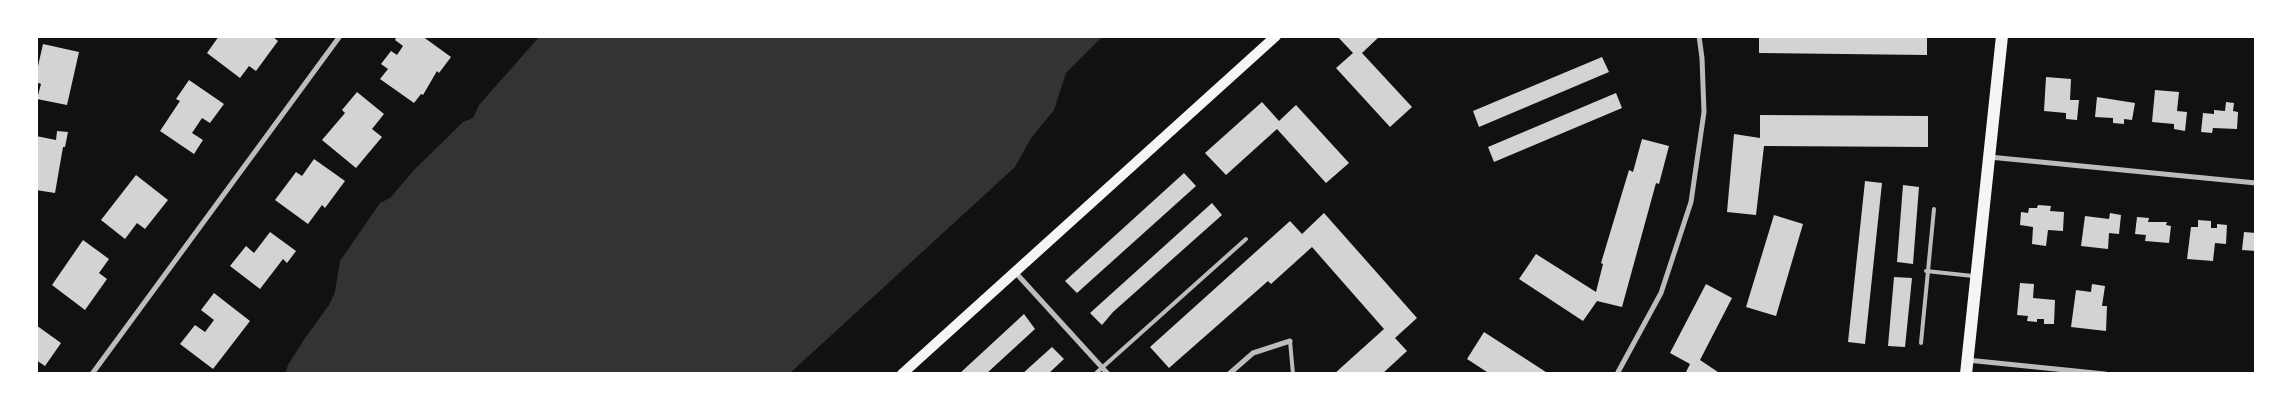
<!DOCTYPE html>
<style>
body{margin:0}
#map{position:relative;width:2292px;height:410px;overflow:hidden;background:#111;font-family:Karla,sans-serif}
canvas{display:block}
.frame{position:absolute;inset:0;border:38px solid #fff;pointer-events:none}
</style>
<div id="map">
<canvas width="2292" height="410"></canvas>
<div class="frame"></div>
</div>
<script>
const g = document.querySelector('canvas').getContext('2d');
g.lineJoin = 'round';
function fill(path, color) { g.fillStyle = color; g.fill(path, 'evenodd'); }
const shape = rows => new Path2D(rows.map(r => 'M' + r).join(''));
function strokePath(path, color, width, dash) { g.strokeStyle = color; g.lineWidth = width; g.lineCap = dash ? 'butt' : 'round'; g.setLineDash(dash || []); g.stroke(path); }
fill(shape([
 [540,36,1103,36,1066,73,1054,110,1031,138,1015,167,789,374,285,374,288,365,303,341,329,305,335,292,340,261,380,203,390,198,415,169,463,122,473,118,479,105]
]), '#333');
fill(shape([
 [219,36,272,36,278,41,256,71,249,66,240,78,207,53],
 [397,36,422,36,451,57,439,73,437,71,423,95,421,94,414,103,380,79,388,69,381,64,391,51,397,55,403,46,395,40],
 [1337,36,1380,36,1362,53,1412,107,1390,127,1336,68,1353,53],
 [1759,36,1927,36,1927,55,1759,53],
 [43,44,79,52,67,105,37,99,41,84,36,82,36,75],
 [1602,57,1609,72,1479,127,1473,111],
 [2046,77,2071,79,2070,100,2079,100,2077,120,2066,119,2066,113,2044,111],
 [189,80,224,104,210,123,202,118,192,133,203,140,194,154,160,131,180,101,176,99],
 [2155,90,2179,92,2177,111,2187,112,2185,131,2174,129,2174,124,2152,122],
 [357,92,384,114,372,129,382,137,356,168,322,140,345,113,342,110],
 [1616,93,1622,108,1494,162,1488,147],
 [2097,97,2135,103,2132,120,2124,119,2124,124,2113,123,2113,118,2095,117],
 [1262,102,1279,121,1296,105,1349,163,1326,183,1277,129,1226,175,1205,153],
 [2226,102,2234,103,2233,111,2238,112,2237,129,2213,128,2212,133,2201,132,2203,113,2214,114,2214,110,2225,111],
 [1760,115,1928,116,1928,147,1764,146,1756,215,1727,212,1734,134,1760,138],
 [57,131,68,132,65,147,63,147,55,193,36,190,36,136,56,140],
 [1642,139,1669,146,1659,184,1656,183,1622,307,1597,301,1583,321,1519,279,1536,254,1596,292,1603,264,1601,263,1629,170,1633,172],
 [314,159,345,181,325,208,322,205,308,224,275,200,296,172,302,176],
 [1184,173,1196,186,1077,293,1065,281],
 [136,175,168,200,145,229,137,223,125,239,101,220],
 [1865,181,1882,183,1865,344,1848,342],
 [1903,185,1919,187,1913,264,1897,262],
 [1212,203,1222,215,1113,312,1102,325,1090,313],
 [2038,205,2051,206,2050,211,2064,212,2063,231,2048,230,2046,246,2032,244,2033,227,2020,225,2021,212,2028,213,2029,208,2037,208],
 [1324,213,1417,318,1395,338,1407,351,1382,374,1334,374,1384,329,1312,247,1271,284,1268,281,1169,368,1150,347,1290,221,1302,234],
 [2110,213,2121,215,2119,234,2109,233,2108,249,2081,246,2085,216,2109,219],
 [1774,215,1803,224,1776,316,1746,307],
 [2137,217,2149,218,2148,222,2167,222,2166,225,2171,226,2169,243,2145,241,2146,235,2135,234],
 [2198,220,2211,221,2211,228,2217,228,2217,224,2227,225,2226,244,2215,243,2213,261,2187,259,2191,227,2198,227],
 [270,232,296,251,287,263,283,259,260,289,230,266,246,246,254,253],
 [2244,232,2256,233,2256,251,2242,250],
 [83,240,109,259,99,273,107,279,85,310,52,285],
 [1894,277,1912,278,1905,347,1888,346],
 [2020,283,2034,284,2033,298,2055,300,2054,324,2044,324,2044,319,2037,319,2037,322,2027,321,2028,316,2017,315],
 [1706,284,1732,298,1700,360,1721,374,1685,374,1690,364,1670,353],
 [2092,284,2105,286,2102,306,2107,306,2106,331,2071,327,2076,290,2091,292],
 [214,293,250,321,213,369,180,344,195,325,205,332,214,320,201,310],
 [1024,314,1035,329,986,374,959,374],
 [36,325,61,343,45,366,36,360],
 [1484,332,1549,374,1490,374,1467,359],
 [1052,347,1064,359,1048,374,1022,374]
]), '#d3d3d3');
strokePath(shape([
 [1926,271,1973,276],
 [1290,341,1293,374],
 [1921,343,1934,209],
 [1095,374,1246,239]
]), '#bcbcbc', 4);
strokePath(shape([
 [1989,157,2256,183],
 [1015,272,1108,374],
 [1967,360,2105,374],
 [92,374,340,36],
 [1229,374,1253,353,1290,341],
 [1617,374,1661,293,1691,202,1704,112,1702,58,1699,36]
]), '#bcbcbc', 5);
strokePath(shape([
 [902,374,1276,36]
]), '#f5f5f5', 10);
strokePath(shape([
 [1966,374,2002,36]
]), '#f5f5f5', 12);
</script>
